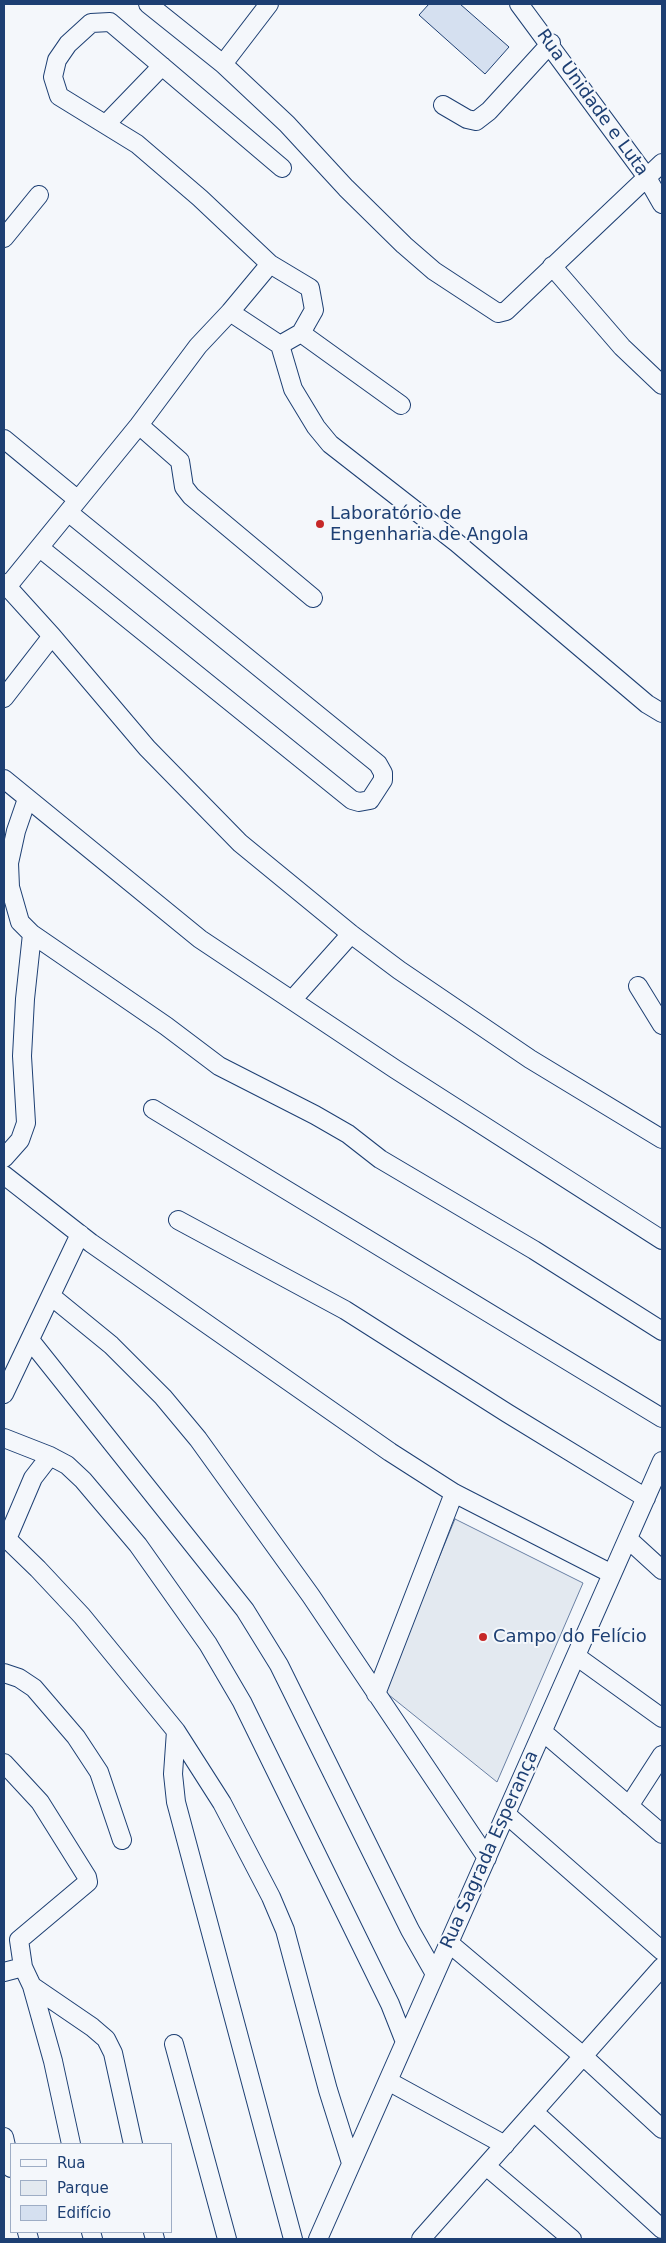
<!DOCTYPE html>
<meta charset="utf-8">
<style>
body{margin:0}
#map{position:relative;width:666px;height:2243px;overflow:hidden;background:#f4f7fb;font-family:"DejaVu Sans",sans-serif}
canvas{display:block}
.frame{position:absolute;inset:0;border:5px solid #1d3f73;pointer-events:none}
.legend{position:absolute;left:10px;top:2143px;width:162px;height:90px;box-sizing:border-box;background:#f4f7fb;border:1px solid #9eadc5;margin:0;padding:6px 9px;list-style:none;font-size:15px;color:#1d3f73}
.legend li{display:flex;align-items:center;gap:10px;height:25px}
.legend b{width:25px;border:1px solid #9eadc5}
</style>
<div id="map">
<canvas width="666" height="2243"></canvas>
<div class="frame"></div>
<ul class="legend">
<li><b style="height:6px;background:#f4f7fb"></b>Rua</li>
<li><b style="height:14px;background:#e3e9f0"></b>Parque</li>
<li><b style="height:14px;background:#d5e0f0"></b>Edifício</li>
</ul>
</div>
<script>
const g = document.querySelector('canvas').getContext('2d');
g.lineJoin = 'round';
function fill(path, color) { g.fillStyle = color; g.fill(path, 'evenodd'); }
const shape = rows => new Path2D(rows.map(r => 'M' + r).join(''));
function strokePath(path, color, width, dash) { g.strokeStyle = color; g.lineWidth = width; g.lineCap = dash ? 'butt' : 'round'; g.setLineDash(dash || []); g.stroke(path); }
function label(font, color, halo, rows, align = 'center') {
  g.font = font + ' "DejaVu Sans",sans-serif'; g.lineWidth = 4; g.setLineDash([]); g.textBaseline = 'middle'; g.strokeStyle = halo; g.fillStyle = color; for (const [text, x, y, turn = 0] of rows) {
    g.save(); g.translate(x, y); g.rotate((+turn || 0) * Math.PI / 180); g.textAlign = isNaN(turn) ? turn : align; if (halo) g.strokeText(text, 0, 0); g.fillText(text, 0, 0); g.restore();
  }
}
const green = shape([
 [455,1519,583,1583,497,1782,384,1691,455,1519]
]);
fill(green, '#e3e9f0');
strokePath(green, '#687fa3', 1);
const building = shape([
 [429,4,460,4,509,47,485,74,419,15,429,4]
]);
fill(building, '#d5e0f0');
strokePath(building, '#1d3f73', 1);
const minor = shape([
 [148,4,223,64,287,124,346,188,404,245,434,271,498,313,506,311,662,163],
 [519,4,646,176,662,204],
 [223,64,269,4],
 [443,105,467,119,476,121,489,111,551,43],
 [106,124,162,66],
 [4,238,39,195],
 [552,266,622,347,662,385],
 [230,312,280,345,293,389,316,427,330,444,457,543,647,704,662,713],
 [301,333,401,405],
 [280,345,301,333,314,310,310,288,270,264,200,198,137,144,59,96,53,77,57,60,68,44,91,23,110,22,282,168],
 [139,425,180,461,184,487,191,496,313,598],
 [4,439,78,500],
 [40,548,352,800,359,802,370,800,383,780,383,773,378,764,68,512],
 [4,583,52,636,147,748,240,843,351,934,399,970,530,1059,662,1139],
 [7,587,139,425,198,346,230,312,270,264],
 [4,698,52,636],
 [4,779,200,939,395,1069,662,1240],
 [27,799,16,831,9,863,10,887,20,922,32,934,166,1026,219,1066,315,1115,348,1134,380,1159,534,1250,662,1331],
 [638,986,662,1025],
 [293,999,351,934],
 [153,1109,662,1418],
 [4,1158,20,1140,26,1123,22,1056,25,999,32,934],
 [4,1175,91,1243,390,1452,454,1493,612,1574],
 [178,1220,345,1310,507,1413,646,1498],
 [51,1296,111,1345,163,1397,198,1439,311,1596,487,1858],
 [30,1340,245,1610,279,1665,410,1930,435,1974],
 [4,1394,80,1234],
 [4,1438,50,1456,67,1465,83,1480,138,1545,208,1644,242,1702,390,2004,405,2042],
 [50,1456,33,1478,7,1539,38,1569,82,1616,176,1731,222,1803,271,1897,285,1930,328,2090,351,2163],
 [628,1539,662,1570],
 [576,1656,662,1718],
 [4,1673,19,1678,34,1688,76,1737,99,1772,122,1840],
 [376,1694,454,1493],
 [176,1731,173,1774,176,1802,293,2239],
 [543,1732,662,1834],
 [4,1763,40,1802,87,1877,88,1882,19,1940,23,1967],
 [629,1806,662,1755],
 [506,1814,662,1951],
 [449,1943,583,2056,662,2129],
 [4,1972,23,1967,32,1986,53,2061,71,2144],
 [32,1986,92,2027,106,2039,113,2053,133,2144],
 [174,2044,227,2239],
 [388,2081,505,2145],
 [534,2112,662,2229],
 [4,2137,11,2168],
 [486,2166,572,2239],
 [27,2232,29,2239],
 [91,2232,93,2239],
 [153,2232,155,2239],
 [318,2239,662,1461],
 [421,2239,662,1967]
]);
strokePath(minor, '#1d3f73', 20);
strokePath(minor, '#f4f7fb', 18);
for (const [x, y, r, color] of [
 [320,524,5,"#c62828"],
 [483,1637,5,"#c62828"]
]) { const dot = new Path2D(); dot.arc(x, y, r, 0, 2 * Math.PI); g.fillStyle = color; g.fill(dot); strokePath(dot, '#f4f7fb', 2); }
label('18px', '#1d3f73', '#f4f7fb', [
 ["Rua Unidade e Luta",592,103,54],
 ["Rua Sagrada Esperança",490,1850,-66]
]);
label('18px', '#1d3f73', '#f4f7fb', [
 ["Laboratório de",330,514],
 ["Engenharia de Angola",330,535],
 ["Campo do Felício",493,1637]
], 'left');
</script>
